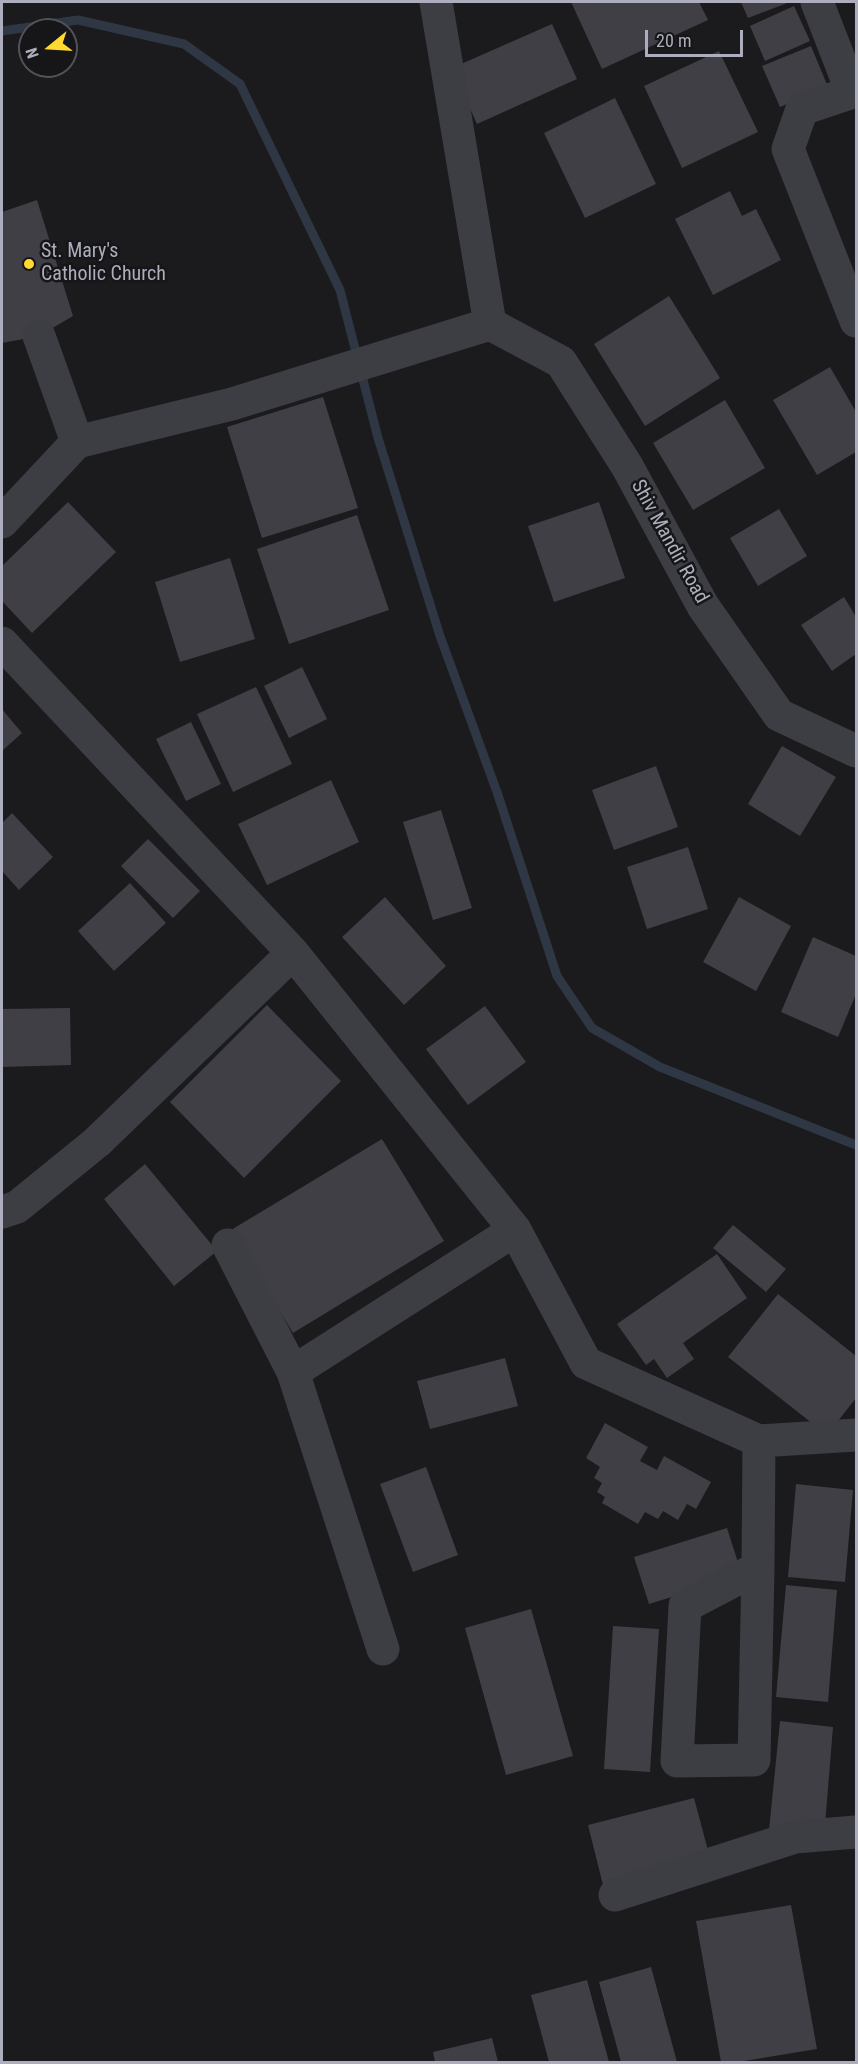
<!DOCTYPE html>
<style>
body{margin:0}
#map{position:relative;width:858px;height:2064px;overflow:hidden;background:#1b1a1d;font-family:"Roboto Condensed",sans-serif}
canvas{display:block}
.frame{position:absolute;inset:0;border:3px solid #acaebd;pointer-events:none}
.north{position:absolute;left:18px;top:18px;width:60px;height:60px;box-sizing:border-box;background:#161518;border:2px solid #52525a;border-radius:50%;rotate:252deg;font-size:16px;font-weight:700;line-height:24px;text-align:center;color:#acaebd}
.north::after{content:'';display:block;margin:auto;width:21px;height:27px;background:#ffd930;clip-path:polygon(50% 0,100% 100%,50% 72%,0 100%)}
.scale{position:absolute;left:645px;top:30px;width:98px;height:27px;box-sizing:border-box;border:3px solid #acaebd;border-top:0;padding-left:8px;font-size:18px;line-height:21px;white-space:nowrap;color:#acaebd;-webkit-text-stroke:4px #161518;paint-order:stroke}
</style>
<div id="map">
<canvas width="858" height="2064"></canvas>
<div class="frame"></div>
<div class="north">N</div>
<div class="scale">20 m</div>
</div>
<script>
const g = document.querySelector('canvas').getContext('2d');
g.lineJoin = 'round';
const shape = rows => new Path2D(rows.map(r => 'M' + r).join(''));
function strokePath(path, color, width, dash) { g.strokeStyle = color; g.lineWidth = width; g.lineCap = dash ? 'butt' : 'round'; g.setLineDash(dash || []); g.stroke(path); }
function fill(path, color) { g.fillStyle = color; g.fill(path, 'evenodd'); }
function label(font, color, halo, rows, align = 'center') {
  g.font = font + ' "Roboto Condensed",sans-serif'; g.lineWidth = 5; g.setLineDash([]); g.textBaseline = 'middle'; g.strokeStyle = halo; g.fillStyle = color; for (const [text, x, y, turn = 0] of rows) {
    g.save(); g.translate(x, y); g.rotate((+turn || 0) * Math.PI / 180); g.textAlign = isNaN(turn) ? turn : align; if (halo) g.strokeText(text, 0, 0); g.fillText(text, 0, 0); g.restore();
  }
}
strokePath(shape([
 [2,31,78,20,184,44,240,84,340,290,378,438,440,636,497,792,557,976,592,1028,660,1067,856,1145]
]), '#2e3743', 9);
fill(shape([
 [571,2,699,2,708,20,602,69],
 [741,2,790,2,748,18],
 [794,6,810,41,765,61,750,26],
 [552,24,577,79,477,124,452,68],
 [811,46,828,87,780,107,762,66],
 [719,51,758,132,682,168,644,86],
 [615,98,656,184,585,218,544,133],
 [730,191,742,216,756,209,781,260,713,295,675,219],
 [37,200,73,316,39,336,2,343,2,212],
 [669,296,720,378,645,426,594,344],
 [830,367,856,412,856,452,817,475,773,400],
 [323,397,358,508,262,538,227,427],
 [725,400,765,468,693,510,653,443],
 [68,502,116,552,32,633,2,601,2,566],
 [599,502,625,578,554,602,528,526],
 [779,509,807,556,758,586,730,538],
 [357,515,389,610,289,644,257,549],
 [230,558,255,639,180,662,155,582],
 [844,597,856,617,856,654,832,671,801,625],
 [302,667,327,719,289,738,264,686],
 [256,687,292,764,233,792,197,714],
 [2,709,22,733,2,751],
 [191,722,221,784,186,801,156,739],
 [782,746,836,777,800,836,748,804],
 [656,766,678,827,614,850,592,790],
 [331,780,359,842,267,885,238,824],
 [441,810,472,908,433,920,403,822],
 [12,813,53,857,19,890,2,871,2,823],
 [148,839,200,891,173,918,121,866],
 [688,847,708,909,647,929,627,867],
 [130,883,166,923,114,971,78,931],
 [385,897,446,966,404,1005,342,937],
 [739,897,791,926,756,991,703,962],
 [813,937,856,956,856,994,838,1037,781,1012],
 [267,1005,341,1081,244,1178,170,1102],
 [485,1006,526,1062,468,1105,426,1049],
 [70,1008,71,1065,2,1067,2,1009],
 [382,1139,444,1241,293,1333,231,1230],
 [145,1164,217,1251,174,1286,104,1199],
 [733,1225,786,1269,766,1292,713,1248],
 [717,1254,747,1298,683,1343,694,1359,667,1378,654,1359,646,1365,617,1324],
 [778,1294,856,1356,856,1398,827,1435,728,1357],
 [505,1358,518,1406,430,1429,417,1381],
 [605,1423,648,1447,640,1461,657,1470,664,1456,711,1482,696,1509,687,1504,678,1520,663,1511,658,1519,645,1512,638,1524,602,1503,605,1497,597,1492,602,1483,594,1478,600,1467,586,1458],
 [426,1467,458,1555,413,1572,380,1484],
 [796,1484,853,1490,845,1582,788,1577],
 [727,1528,742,1575,649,1604,634,1557],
 [786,1585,837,1590,828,1702,776,1697],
 [531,1609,573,1756,506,1775,465,1628],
 [613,1626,659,1629,650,1772,604,1769],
 [780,1721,833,1727,825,1825,768,1840],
 [694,1798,710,1858,603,1885,588,1825],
 [791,1905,817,2049,738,2062,721,2062,696,1921],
 [651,1967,677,2062,621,2062,599,1982],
 [587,1980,609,2062,549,2062,531,1995],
 [492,2038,498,2062,435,2062,433,2052]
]), '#403f45');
strokePath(shape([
 [436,2,490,324],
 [817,2,852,92],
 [856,91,802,109,788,149,856,321],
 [490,324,561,362,627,466,703,606,779,715,856,751],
 [39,336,77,442],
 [2,522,77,442,232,404,490,324],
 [2,643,293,953,515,1230,586,1363,759,1441,856,1435],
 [2,1212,17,1207,97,1142,293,953],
 [228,1245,293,1372,383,1649],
 [293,1372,515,1230],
 [758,1568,685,1606,677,1761,754,1760,758,1568,759,1441],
 [615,1895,795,1837,856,1832]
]), '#3d3d44', 33);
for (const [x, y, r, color] of [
 [29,264,6,"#ffd930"]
]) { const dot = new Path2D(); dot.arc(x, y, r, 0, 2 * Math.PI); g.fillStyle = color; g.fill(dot); strokePath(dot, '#161518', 2); }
label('20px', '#acaebd', '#161518', [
 ["St. Mary's",41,252],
 ["Catholic Church",41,275]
], 'left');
label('20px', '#acaebd', '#161518', [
 ["Shiv Mandir Road",669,542,61]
]);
</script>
